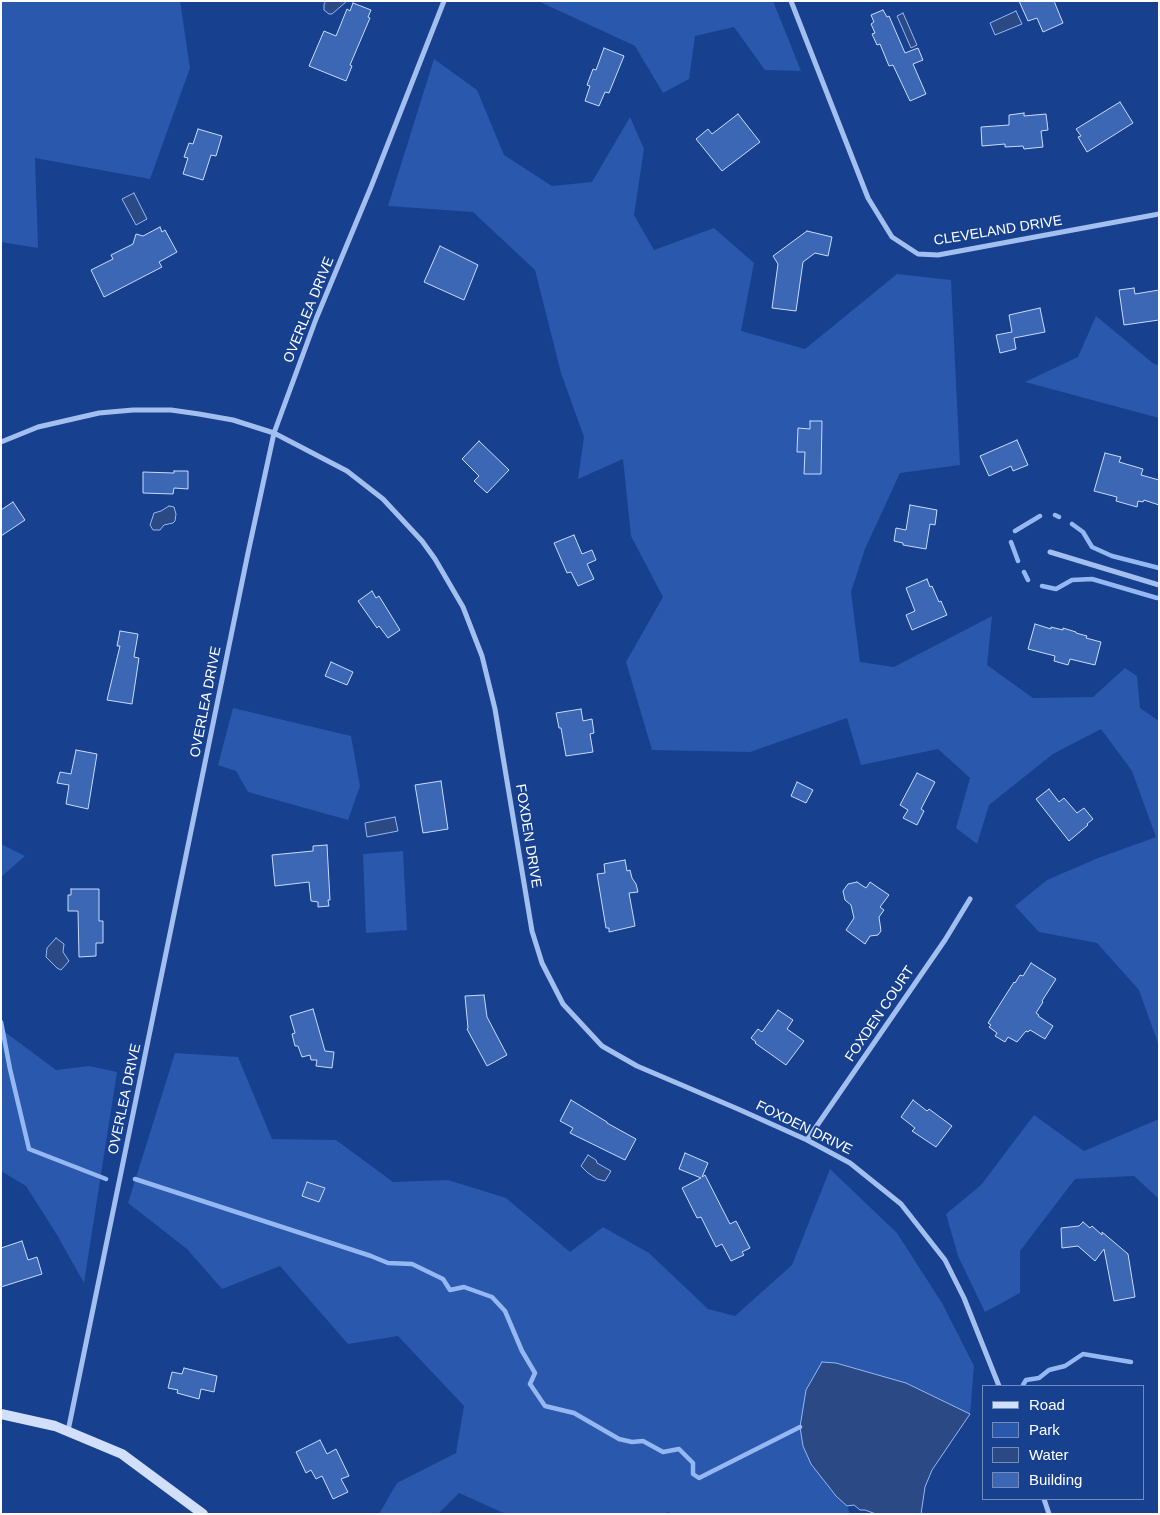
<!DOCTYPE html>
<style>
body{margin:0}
#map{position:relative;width:1160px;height:1515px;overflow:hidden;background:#17408f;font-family:Arial,sans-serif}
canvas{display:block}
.frame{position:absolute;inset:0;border:2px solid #fff;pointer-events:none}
.legend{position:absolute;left:982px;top:1385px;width:162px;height:115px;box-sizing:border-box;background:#17408f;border:1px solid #748cbc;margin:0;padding:6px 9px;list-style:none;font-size:15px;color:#fff}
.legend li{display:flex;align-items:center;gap:10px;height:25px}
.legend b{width:25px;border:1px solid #748cbc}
</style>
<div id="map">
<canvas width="1160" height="1515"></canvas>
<div class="frame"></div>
<ul class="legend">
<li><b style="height:6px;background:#d1dffb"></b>Road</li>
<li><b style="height:14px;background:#2958ad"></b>Park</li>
<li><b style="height:14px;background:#2b4a85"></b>Water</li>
<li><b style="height:14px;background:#3b67b5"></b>Building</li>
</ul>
</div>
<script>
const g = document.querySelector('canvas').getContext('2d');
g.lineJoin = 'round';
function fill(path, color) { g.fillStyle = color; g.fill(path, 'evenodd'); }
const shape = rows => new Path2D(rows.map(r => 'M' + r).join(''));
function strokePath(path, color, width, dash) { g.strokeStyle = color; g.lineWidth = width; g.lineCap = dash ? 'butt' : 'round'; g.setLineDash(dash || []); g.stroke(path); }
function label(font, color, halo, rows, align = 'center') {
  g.font = font + ' Arial,sans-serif'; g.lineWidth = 4; g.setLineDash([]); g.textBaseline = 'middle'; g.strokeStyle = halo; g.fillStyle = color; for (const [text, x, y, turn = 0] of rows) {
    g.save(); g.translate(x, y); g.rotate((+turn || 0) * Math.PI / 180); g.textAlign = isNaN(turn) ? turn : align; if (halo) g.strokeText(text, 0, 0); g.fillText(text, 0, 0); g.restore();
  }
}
fill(shape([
 [1,1,180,1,190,68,150,179,35,158,38,248,1,242],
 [538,1,773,1,801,71,765,70,734,27,695,36,689,79,663,93,635,46],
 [434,59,477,90,504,155,552,186,592,182,630,117,644,149,634,215,654,250,714,228,754,263,741,331,805,349,897,274,951,280,960,465,900,473,865,549,851,592,860,662,894,667,992,616,987,665,1033,698,1093,697,1125,668,1137,676,1140,708,1159,721,1159,1046,1139,990,1097,943,1039,932,1015,906,1047,880,1098,858,1156,837,1132,771,1101,729,1053,754,989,805,977,844,956,828,970,778,938,749,861,765,847,718,750,752,652,750,626,662,663,597,631,536,623,459,578,479,584,437,561,373,535,270,473,212,388,206],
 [1096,316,1154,364,1159,365,1159,418,1025,382,1078,357],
 [233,708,351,736,360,786,348,820,248,792,236,771,218,765],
 [1,844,25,856,1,877],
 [403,851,407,930,366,933,363,854],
 [1,1029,56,1070,89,1066,117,1072,84,1283,57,1235,26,1186,1,1171],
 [175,1053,238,1057,272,1139,336,1140,393,1182,448,1180,506,1198,570,1252,603,1227,649,1253,708,1309,735,1316,792,1265,830,1169,897,1233,942,1303,974,1366,970,1414,906,1383,836,1363,822,1362,800,1427,803,1446,811,1464,836,1496,847,1506,850,1514,676,1514,666,1512,666,1514,506,1514,459,1493,438,1514,379,1514,397,1483,456,1453,464,1406,398,1336,348,1344,280,1266,222,1289,187,1249,128,1203],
 [1034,1115,1084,1151,1159,1119,1159,1199,1134,1176,1075,1179,1020,1251,1020,1293,985,1312,958,1256,946,1214,981,1185]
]), '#2958ad');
const water = shape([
 [326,1,347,1,332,14,329,14,324,10,324,4,326,1],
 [1016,11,1022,24,995,35,990,23,1016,11],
 [903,13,917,45,911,48,897,16,903,13],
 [134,193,147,219,136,225,122,199,134,193],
 [169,506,174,507,176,514,175,521,173,523,164,525,160,530,153,530,150,525,154,513,161,511,169,506],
 [395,817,398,831,367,837,365,823,395,817],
 [56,938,64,944,63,952,69,961,61,970,57,968,46,957,47,948,56,938],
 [588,1155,596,1160,597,1163,611,1171,605,1181,597,1179,588,1173,581,1166,588,1155],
 [822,1362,836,1363,906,1383,970,1414,932,1470,925,1487,921,1514,876,1514,865,1510,860,1510,854,1505,847,1506,836,1496,811,1464,803,1446,800,1427,806,1390,822,1362]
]);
fill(water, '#2b4a85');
strokePath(water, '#95b8f2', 1);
strokePath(shape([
 [1055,515,1059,517],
 [1072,524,1083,532,1092,547,1112,556,1159,568],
 [1015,531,1040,516],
 [1011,542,1018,561],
 [1024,572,1028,580],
 [1042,586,1056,589,1072,580,1092,579,1157,598],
 [1,1022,10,1069,29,1149,106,1179],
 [135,1179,371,1256,388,1263,412,1264,443,1279,450,1290,464,1287,492,1297,505,1311,522,1351,535,1373,530,1384,545,1406,574,1413,619,1439,632,1442,643,1441,663,1452,679,1449,693,1463,693,1474,699,1478,800,1427],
 [1023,1385,1026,1380,1039,1378,1049,1370,1065,1366,1083,1354,1131,1362]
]), '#95b8f2', 4.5);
const building = shape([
 [1019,1,1054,1,1063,23,1043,32,1037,18,1028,21,1019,1],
 [353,3,371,10,368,17,370,18,350,65,352,66,346,81,309,66,324,31,336,36,347,9,350,11,353,3],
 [883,10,887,17,889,16,905,53,918,48,923,60,913,64,926,94,910,101,893,65,889,66,880,44,877,45,872,34,875,33,871,24,874,22,871,15,883,10],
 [604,48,624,56,609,93,605,92,599,106,585,101,590,86,587,85,593,69,596,70,604,48],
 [1120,102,1133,123,1087,152,1078,137,1081,136,1076,129,1120,102],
 [1024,113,1024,116,1046,114,1048,130,1041,131,1043,147,1024,149,1023,146,1005,147,1005,144,982,146,981,127,1009,125,1009,115,1024,113],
 [738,114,760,142,722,171,696,139,708,129,712,134,738,114],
 [198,129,222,136,216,156,211,155,203,180,183,174,188,158,184,157,189,143,193,144,198,129],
 [160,227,162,232,165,230,177,252,159,262,162,267,104,297,91,270,113,259,111,255,133,244,136,234,143,236,160,227],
 [807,231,832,237,828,256,815,253,803,262,796,311,772,308,778,264,773,256,807,231],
 [440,246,478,265,464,300,424,282,440,246],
 [1134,288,1135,294,1159,290,1159,320,1124,325,1119,290,1134,288],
 [1040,308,1045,332,1014,338,1016,349,1000,353,996,335,1012,332,1009,315,1040,308],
 [810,421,822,421,821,474,804,474,805,452,797,452,798,428,810,429,810,421],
 [1017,440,1028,465,1013,471,1011,466,989,476,980,456,1017,440],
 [479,441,509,470,487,493,474,481,479,476,462,459,479,441],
 [1105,453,1121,457,1119,462,1143,469,1141,475,1159,480,1159,505,1144,500,1143,502,1138,501,1137,507,1116,501,1117,497,1094,491,1105,453],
 [174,471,188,471,188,489,174,488,173,494,143,493,143,472,174,473,174,471],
 [13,502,25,520,1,536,1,510,13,502],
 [910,505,937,510,935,525,930,524,926,549,903,545,903,543,894,541,896,528,906,530,910,505],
 [574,535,582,554,592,550,596,560,587,564,594,579,578,586,571,572,567,573,554,543,574,535],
 [927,579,930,587,932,586,939,602,941,601,947,615,912,630,906,615,915,611,906,588,927,579],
 [372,591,376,598,379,596,400,630,388,638,379,626,377,628,358,601,372,591],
 [1035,624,1051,629,1051,627,1063,630,1063,628,1076,632,1076,633,1087,636,1086,638,1101,642,1095,665,1070,659,1068,665,1054,661,1055,656,1028,649,1035,624],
 [120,631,138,634,134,657,139,658,132,704,107,700,120,646,117,646,120,631],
 [331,662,353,672,347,685,325,676,331,662],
 [581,709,583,721,592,719,594,733,590,734,593,752,566,756,561,728,559,728,556,713,581,709],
 [76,750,97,754,88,809,66,804,69,785,57,783,60,772,71,774,76,750],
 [917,773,935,782,921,809,924,811,917,825,903,818,908,810,900,805,917,773],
 [441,781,448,829,423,833,415,785,441,781],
 [797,782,813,790,806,803,791,796,797,782],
 [1049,789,1059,802,1064,798,1077,813,1084,808,1093,819,1087,824,1088,825,1069,841,1036,799,1049,789],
 [327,845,330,900,328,900,329,906,318,907,318,902,311,901,309,882,275,886,272,855,313,851,313,846,327,845],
 [625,860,627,871,630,870,632,878,636,884,638,892,629,893,635,926,609,932,609,928,606,928,597,874,605,873,604,864,625,860],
 [857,882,866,888,870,882,889,895,880,907,884,910,879,917,881,931,878,935,870,936,865,944,846,930,854,918,851,905,845,900,843,891,848,884,857,882],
 [71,889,99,889,99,921,103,921,103,943,96,943,96,956,79,957,78,911,68,911,68,895,71,895,71,889],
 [1031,963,1056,979,1042,1001,1043,1002,1036,1013,1039,1015,1038,1016,1053,1026,1045,1039,1030,1030,1028,1032,1026,1031,1017,1042,1008,1037,1005,1042,995,1036,997,1033,989,1027,991,1025,988,1023,1014,982,1015,983,1020,975,1023,976,1031,963],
 [484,995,487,1017,507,1055,487,1066,467,1029,468,1028,465,996,484,995],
 [313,1009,325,1051,334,1052,332,1068,316,1066,317,1060,311,1060,310,1055,302,1057,298,1046,295,1046,292,1034,295,1033,290,1016,313,1009],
 [778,1010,793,1020,787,1029,804,1041,786,1065,755,1043,756,1042,751,1038,758,1029,762,1032,778,1010],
 [571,1100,607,1122,607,1123,636,1139,625,1160,570,1133,573,1128,560,1121,571,1100],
 [913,1100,927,1111,929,1109,952,1126,936,1147,912,1131,915,1128,901,1117,913,1100],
 [685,1153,708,1163,702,1177,705,1175,730,1224,736,1221,750,1248,742,1252,744,1255,731,1261,722,1244,716,1247,701,1217,697,1218,682,1188,701,1178,679,1169,685,1153],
 [307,1182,325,1188,319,1202,302,1196,307,1182],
 [1083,1222,1090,1228,1092,1226,1102,1235,1102,1232,1128,1254,1135,1297,1114,1301,1104,1249,1095,1261,1078,1246,1062,1248,1061,1228,1079,1226,1083,1222],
 [22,1241,28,1260,37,1257,42,1274,1,1287,1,1248,22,1241],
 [184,1368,217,1376,214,1392,201,1389,199,1399,177,1393,178,1390,168,1388,172,1372,182,1374,184,1368],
 [320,1440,327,1454,336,1449,349,1476,341,1479,348,1492,333,1499,322,1476,316,1479,311,1470,306,1473,296,1452,320,1440]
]);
fill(building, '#3b67b5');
strokePath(building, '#c9dbfb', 1);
strokePath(shape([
 [791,1,868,198,892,237,918,254,938,255,1159,214],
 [1,442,38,427,99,413,133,410,171,410,199,414,233,420,274,433,347,471,383,499,422,541,435,559,463,607,482,656,495,709,532,931,542,963,563,1004,602,1046,637,1066,738,1109,807,1140,850,1163,901,1204,945,1260,964,1298,999,1386],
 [1050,552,1159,585],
 [807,1140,945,940,970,899],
 [68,1431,248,553,274,433,316,319,371,187,444,1],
 [1044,1499,1049,1514]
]), '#a3bff0', 5);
strokePath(shape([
 [1,1414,55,1426,122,1454,203,1514]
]), '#d1dffb', 10);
label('14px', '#fff', '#17408f', [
 ["CLEVELAND DRIVE",998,231,-9],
 ["OVERLEA DRIVE",309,310,-68],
 ["OVERLEA DRIVE",206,702,-79],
 ["FOXDEN DRIVE",528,836,81],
 ["FOXDEN COURT",880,1014,-56],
 ["OVERLEA DRIVE",125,1099,-78],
 ["FOXDEN DRIVE",804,1128,26]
]);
</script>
